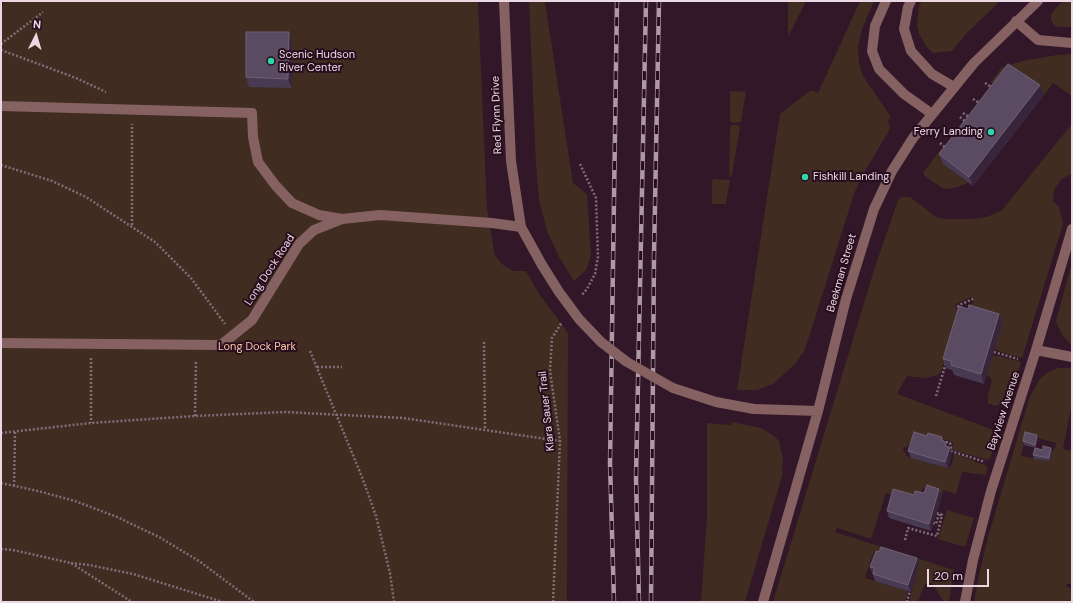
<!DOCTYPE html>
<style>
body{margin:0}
#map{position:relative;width:1073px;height:603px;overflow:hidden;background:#311727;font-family:"DM Sans",sans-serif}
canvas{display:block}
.frame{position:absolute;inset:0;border:2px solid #ebd8e2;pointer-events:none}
.north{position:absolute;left:16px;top:16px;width:40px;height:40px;-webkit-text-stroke:3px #270d1d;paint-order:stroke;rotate:5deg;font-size:11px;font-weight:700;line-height:16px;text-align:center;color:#ebd8e2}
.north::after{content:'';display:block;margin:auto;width:14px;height:18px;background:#ebd8e2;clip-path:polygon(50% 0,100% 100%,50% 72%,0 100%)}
.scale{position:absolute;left:927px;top:569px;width:62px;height:18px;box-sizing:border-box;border:2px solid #ebd8e2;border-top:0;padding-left:5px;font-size:12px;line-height:14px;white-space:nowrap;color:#ebd8e2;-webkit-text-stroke:3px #270d1d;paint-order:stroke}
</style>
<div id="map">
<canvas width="1073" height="603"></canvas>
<div class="frame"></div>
<div class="north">N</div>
<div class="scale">20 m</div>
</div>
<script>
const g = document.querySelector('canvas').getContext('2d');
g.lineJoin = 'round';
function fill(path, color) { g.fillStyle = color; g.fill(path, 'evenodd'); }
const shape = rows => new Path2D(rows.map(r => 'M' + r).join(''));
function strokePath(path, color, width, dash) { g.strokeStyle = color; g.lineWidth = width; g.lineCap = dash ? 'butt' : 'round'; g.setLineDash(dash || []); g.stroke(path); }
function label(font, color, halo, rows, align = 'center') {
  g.font = font + ' "DM Sans",sans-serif'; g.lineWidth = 4; g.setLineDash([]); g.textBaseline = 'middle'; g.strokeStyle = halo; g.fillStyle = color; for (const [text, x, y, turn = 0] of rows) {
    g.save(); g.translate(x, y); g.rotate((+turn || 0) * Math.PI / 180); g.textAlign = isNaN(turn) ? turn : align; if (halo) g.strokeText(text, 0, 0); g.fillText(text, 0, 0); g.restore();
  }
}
fill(shape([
 [4,1,478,1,487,209,494,250,495,255,502,264,514,271,526,271,538,292,568,333,567,602,1,602,1,11],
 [529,1,551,1,545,2,573,183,587,194,591,256,586,270,574,281,559,257,547,231,539,200,536,165],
 [788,1,805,1,805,3,788,37],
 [860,1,874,1,862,29,858,46,859,63,863,76,891,117,888,120,890,129,862,176,854,194,809,337,804,351,795,364,773,384,757,390,737,390,780,114,811,90,818,93],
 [922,1,1000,1,967,33,952,51,933,53,926,46,919,34,917,25,919,6],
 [1063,1,1072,1,1072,27,1058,27,1054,25,1051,20,1051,14,1055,9],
 [1072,54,1072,96,1053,83,1044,95,1000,89,991,82,1002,67,1026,60,1057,55],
 [730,91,746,92,741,122,732,123,730,121],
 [1072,124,1072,174,1061,179,1054,191,1053,201,1059,207,1063,224,1022,358,1001,352,995,349,969,307,969,305,974,303,971,297,956,304,955,306,959,316,941,372,937,375,927,378,907,376,897,394,999,432,990,459,988,458,987,460,953,450,953,443,950,441,928,435,927,437,912,440,907,447,904,447,903,451,905,452,906,456,948,468,951,466,954,456,953,453,975,461,975,462,986,465,985,466,988,467,985,475,962,472,956,494,943,490,942,495,929,492,929,490,923,488,920,498,896,496,886,493,871,539,837,528,835,532,954,570,949,602,944,602,932,583,927,583,925,584,918,601,913,602,909,601,919,565,874,551,865,578,908,591,905,602,773,602,874,270,898,200,901,197,910,197,936,217,947,219,970,219,987,217,1002,210],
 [731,125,738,125,740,127,732,175,730,177,729,175,730,127],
 [941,149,949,155,943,164,968,183,958,187,948,189,942,188,925,176,923,173],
 [713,179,730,180,726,204,712,204,712,182],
 [1072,262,1072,346,1062,335,1056,321],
 [993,356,999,356,1021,362,1009,399,1002,404,995,406,990,404,988,403,988,394,992,381,990,377,986,376],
 [1058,368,1072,368,1072,402,1063,449,1072,451,1072,584,1067,584,1066,586,1072,589,1072,602,1065,601,1063,602,974,602,979,575,988,537,1030,396,1040,379,1048,372],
 [1026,435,1056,443,1055,448,1052,451,1050,461,1021,456],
 [732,422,761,428,774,436,779,441,783,459,782,476,745,602,701,602,707,515,707,423,731,425],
 [947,510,974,518,965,547,938,539]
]), '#402c20');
strokePath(shape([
 [1,44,43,12],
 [1,50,76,78,106,92],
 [985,83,993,88],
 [973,99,981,104],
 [963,113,970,118],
 [960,117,967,123],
 [951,128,959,134],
 [940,143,947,149],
 [580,164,596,198,598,257,595,274,587,289,581,296],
 [1,165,52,181,86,197,155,242,191,278,225,324],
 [132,225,132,124],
 [959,311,958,307,959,305,973,299],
 [484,342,485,429],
 [310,351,362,477,376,516,390,573,394,602],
 [994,352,1018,359],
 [91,358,91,423],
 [317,367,342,367],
 [936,396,946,363],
 [195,416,196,360],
 [1,433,91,423,195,416,285,412,403,418,560,441],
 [942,441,950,443,951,447,951,451,985,462],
 [1,483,38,491,75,501,117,517,159,537,199,561,254,602],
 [14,486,15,431],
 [933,523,936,524,939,514],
 [905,540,908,528,937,536,942,515,937,513],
 [1,549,13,550,71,563,132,602],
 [71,563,89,565,133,574,223,602],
 [553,602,560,441,550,371,552,338,562,322],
 [908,602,907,601,910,591]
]), '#836c7a', 2.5, [2, 2]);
strokePath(shape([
 [504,1,511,161,521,227],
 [886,1,875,26,872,51,879,69,904,94,932,114],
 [911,1,908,7,904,29,911,51,932,74,954,87],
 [1016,21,1038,40,1072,43],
 [1,106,252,113,253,137,258,162,276,186,292,203,319,215,342,219],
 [1,343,221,345,252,320,299,244,314,230,342,219,380,215,492,223,521,227,542,265],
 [1036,350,1072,357],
 [754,409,818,411],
 [763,602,818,411,846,299,874,209,892,171,913,138,974,63,1038,1],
 [965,602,973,560,991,491,1036,350,1072,229]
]), '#866161', 10);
const rail = shape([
 [614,602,610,463,617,1],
 [639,602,636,477,646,1],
 [651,602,654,256,659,1]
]);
strokePath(rail, '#ae99a5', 4.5);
strokePath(rail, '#270d1d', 3, [9]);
strokePath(shape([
 [542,265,559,292,579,319,601,342,627,362,673,388,716,402,754,409]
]), '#866161', 10);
fill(shape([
 [289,32,292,42,292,88,249,87,246,77],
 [1040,85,1044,95,973,186,943,164,939,154],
 [1003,323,984,384,954,375,952,370,946,368,943,359],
 [927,436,942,437,944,442,946,442,947,446,950,447,952,454,948,468,911,458,908,451],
 [1038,438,1036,448,1024,445,1023,441],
 [1051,448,1052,451,1050,461,1034,459,1033,455,1043,450],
 [939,489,942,495,931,531,889,518,887,511,914,495],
 [917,558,919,565,911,592,875,581,870,567]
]), '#483a53');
fill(shape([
 [289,32,292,42,292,88,288,79],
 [1040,85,1044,95,973,186,969,177],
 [999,314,1003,323,984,384,981,374],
 [1037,435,1038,438,1036,448,1035,445],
 [950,447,952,454,948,468,945,462],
 [1051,448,1052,451,1050,461,1049,458],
 [939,489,942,495,931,531,929,524],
 [917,558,919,565,911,592,908,585]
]), '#38253b');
const building = shape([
 [246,32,289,32,288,79,246,77,246,32],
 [1008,64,1040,85,969,177,939,154,1008,64],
 [969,305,999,314,981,374,951,365,952,361,943,359,959,306,968,309,969,305],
 [914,432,927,436,928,433,942,437,941,441,946,442,945,446,950,447,945,462,908,451,914,432],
 [1025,432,1037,435,1035,445,1023,441,1025,432],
 [1043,446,1051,448,1049,458,1033,455,1035,448,1043,450,1043,446],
 [927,485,939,489,929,524,887,511,893,489,914,495,915,491,924,493,927,485],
 [881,547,917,558,908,585,873,574,875,568,870,567,876,551,879,552,881,547]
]);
fill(building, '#5a4b62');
strokePath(building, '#706176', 1);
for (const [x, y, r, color] of [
 [271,61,4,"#33d4a8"],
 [991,132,4,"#33d4a8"],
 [805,177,4,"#33d4a8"]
]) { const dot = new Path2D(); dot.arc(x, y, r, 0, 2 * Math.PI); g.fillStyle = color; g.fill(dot); strokePath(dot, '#270d1d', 1.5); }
label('11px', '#ebd8e2', '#270d1d', [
 ["Scenic Hudson",279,55],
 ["River Center",279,68],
 ["Ferry Landing",983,132,"right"],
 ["Fishkill Landing",813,177]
], 'left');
label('11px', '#ebd8e2', '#270d1d', [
 ["Red Flynn Drive",497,115,-92],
 ["Long Dock Road",270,270,-57],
 ["Beekman Street",842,273,-74],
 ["Klara Sauer Trail",547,411,-96],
 ["Bayview Avenue",1004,411,-72]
]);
label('11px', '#ffc7a5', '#270d1d', [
 ["Long Dock Park",257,347]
]);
</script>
